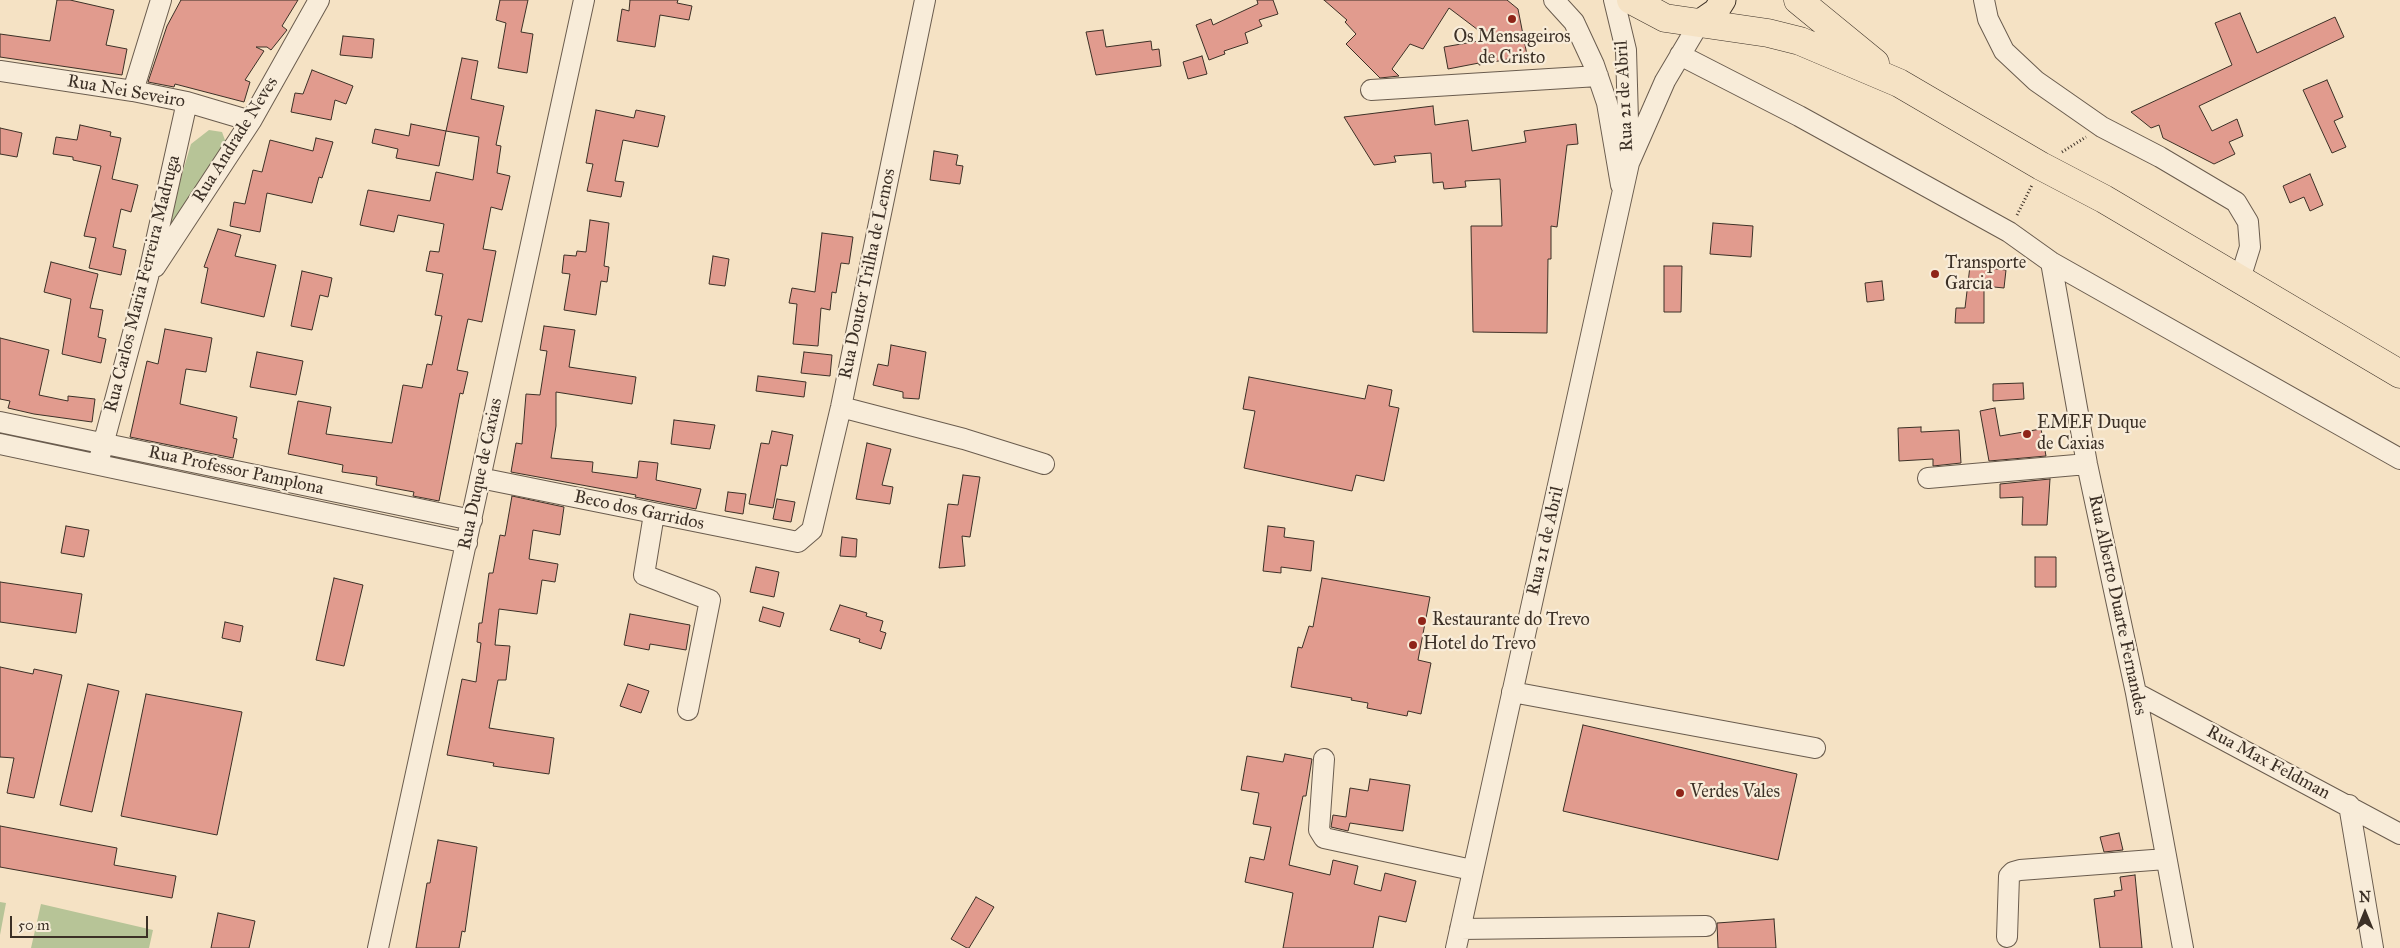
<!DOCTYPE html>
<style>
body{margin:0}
#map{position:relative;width:2400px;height:948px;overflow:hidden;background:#f5e2c4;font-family:"IM FELL Great Primer",serif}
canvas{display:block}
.north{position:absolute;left:2340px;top:888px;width:50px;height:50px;-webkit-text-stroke:4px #f8ecd9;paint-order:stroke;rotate:0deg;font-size:14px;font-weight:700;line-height:20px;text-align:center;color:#3c3026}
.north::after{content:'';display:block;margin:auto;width:18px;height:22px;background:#3c3026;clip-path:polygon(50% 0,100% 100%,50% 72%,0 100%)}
.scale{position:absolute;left:10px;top:916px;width:138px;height:22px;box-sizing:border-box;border:2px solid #3c3026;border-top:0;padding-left:6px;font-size:15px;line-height:18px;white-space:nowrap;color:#3c3026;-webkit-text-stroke:4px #f8ecd9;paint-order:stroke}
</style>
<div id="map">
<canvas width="2400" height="948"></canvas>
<div class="north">N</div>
<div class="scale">50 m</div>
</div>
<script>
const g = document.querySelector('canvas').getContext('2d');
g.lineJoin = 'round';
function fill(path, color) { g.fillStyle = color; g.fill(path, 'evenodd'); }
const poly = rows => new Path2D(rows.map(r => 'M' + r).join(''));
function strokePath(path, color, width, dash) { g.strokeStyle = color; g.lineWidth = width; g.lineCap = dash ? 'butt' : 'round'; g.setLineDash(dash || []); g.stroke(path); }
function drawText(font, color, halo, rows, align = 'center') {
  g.font = font + ' "IM FELL Great Primer",serif'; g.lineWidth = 4.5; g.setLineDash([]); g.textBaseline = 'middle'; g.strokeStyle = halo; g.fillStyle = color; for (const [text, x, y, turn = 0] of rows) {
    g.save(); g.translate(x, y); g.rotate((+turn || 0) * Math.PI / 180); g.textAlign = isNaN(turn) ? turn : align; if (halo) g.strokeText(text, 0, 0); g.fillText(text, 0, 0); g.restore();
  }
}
const green = poly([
 [209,130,222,132,226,143,169,234,165,232,191,144],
 [0,902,6,903,0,935],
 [41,904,153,930,149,948,31,948]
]);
const building = poly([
 [57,0,70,0,114,10,106,45,127,49,122,75,0,57,0,34,50,41,57,0],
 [181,0,298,0,282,26,287,30,271,50,267,47,256,47,264,51,245,80,250,82,244,102,175,84,174,87,148,82,167,26,181,0],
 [500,0,528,0,521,32,533,34,527,73,498,68,506,23,496,20,500,0],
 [630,0,678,0,677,3,692,6,689,20,660,15,655,47,617,41,622,9,629,11,630,0],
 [1257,0,1273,0,1278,14,1259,20,1262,26,1245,33,1248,43,1224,51,1225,54,1209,60,1196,25,1211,19,1213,25,1258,4,1257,0],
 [1324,0,1507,0,1518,9,1527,55,1479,65,1479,63,1448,69,1444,47,1490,39,1449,8,1423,49,1410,44,1392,69,1399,76,1380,78,1346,44,1356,34,1345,22,1347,20,1324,0],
 [2240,13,2257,53,2335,17,2344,37,2199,106,2212,131,2237,119,2243,136,2229,142,2235,154,2214,164,2163,138,2159,125,2151,128,2131,112,2232,65,2215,23,2240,13],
 [1103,30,1106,47,1151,41,1152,50,1159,49,1161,66,1096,75,1086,32,1103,30],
 [343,36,374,39,372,58,340,55,343,36],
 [1202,56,1207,74,1188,79,1183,62,1202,56],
 [462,58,478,61,471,99,504,106,496,145,501,146,497,173,510,176,502,210,491,207,483,249,496,251,482,322,468,319,457,370,468,372,463,394,460,393,439,501,413,496,414,492,376,485,377,477,342,472,343,465,288,454,298,401,331,407,326,434,392,443,403,385,422,388,427,364,432,365,442,316,435,315,443,274,426,271,430,251,439,252,444,224,398,215,394,232,360,225,368,190,430,201,436,172,473,180,479,137,446,131,462,58],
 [312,70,353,86,346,104,335,100,331,120,291,112,295,93,303,94,312,70],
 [2327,80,2343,117,2334,121,2346,147,2332,153,2303,90,2327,80],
 [1433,106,1435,125,1468,120,1472,151,1526,142,1524,131,1576,124,1578,144,1567,145,1557,227,1551,226,1551,259,1548,259,1547,333,1473,332,1471,226,1502,226,1500,179,1465,181,1466,187,1444,189,1443,182,1433,183,1431,153,1394,156,1396,162,1374,165,1344,117,1433,106],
 [596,110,634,118,636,110,665,116,658,147,623,140,615,181,624,182,621,197,587,191,593,164,586,163,596,110],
 [411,124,446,131,439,166,396,158,398,149,372,143,375,129,409,136,411,124],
 [80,125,111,132,110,136,121,138,112,179,138,185,131,212,121,209,113,247,126,250,121,275,89,268,96,238,84,236,101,166,73,160,73,157,53,154,56,137,77,140,80,125],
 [0,128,22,133,17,157,0,154,0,128],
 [316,138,333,142,322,178,319,177,312,203,267,193,260,232,230,226,234,202,245,204,253,170,262,172,270,140,313,151,316,138],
 [934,151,958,155,956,165,963,166,960,184,930,180,934,151],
 [2310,174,2323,205,2310,211,2304,197,2290,203,2283,186,2310,174],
 [590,220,609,223,604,266,609,267,607,282,601,281,596,315,564,310,570,274,562,273,564,255,576,256,577,251,586,252,590,220],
 [1713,223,1753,226,1751,257,1710,254,1713,223],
 [218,229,241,235,235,256,276,265,264,317,201,303,208,268,204,267,218,229],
 [822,233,853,237,849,264,841,263,836,293,832,292,830,310,821,308,818,346,793,344,797,304,789,303,792,288,815,292,822,233],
 [713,256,729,259,725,286,709,284,713,256],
 [51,262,98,274,90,308,103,310,98,337,106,339,101,363,62,354,71,299,44,292,51,262],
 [1664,266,1682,266,1681,312,1664,312,1664,266],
 [1970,266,2006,270,2004,288,1984,286,1984,323,1955,323,1956,308,1965,308,1970,266],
 [302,271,332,278,328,297,320,295,312,330,291,326,302,271],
 [1882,281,1884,300,1867,302,1865,283,1882,281],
 [544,326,575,330,569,367,636,377,632,404,556,392,556,426,551,458,593,462,592,472,637,478,639,461,658,463,656,480,701,489,696,509,635,497,636,495,511,472,516,443,522,444,526,394,540,395,547,351,540,350,544,326],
 [165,329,212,338,206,372,186,369,180,404,237,417,233,438,237,439,233,458,130,437,147,361,158,364,165,329],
 [0,338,49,350,39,395,68,401,68,396,95,399,92,422,34,414,8,408,10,401,0,399,0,338],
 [891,345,926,352,919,399,903,398,903,392,873,385,878,364,888,366,891,345],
 [257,352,303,361,296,395,250,387,257,352],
 [804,352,832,355,830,376,801,373,804,352],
 [758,376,806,382,804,397,756,391,758,376],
 [1249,377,1365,399,1368,385,1392,390,1389,406,1399,408,1384,481,1356,475,1352,491,1244,468,1255,411,1243,409,1249,377],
 [2023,383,2024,399,1993,401,1993,384,2023,383],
 [1995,408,2000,436,2041,429,2046,456,1989,461,1980,411,1995,408],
 [674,420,715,425,710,449,671,444,674,420],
 [1921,427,1921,432,1959,430,1961,463,1933,466,1933,459,1899,461,1898,428,1921,427],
 [772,431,793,435,787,466,781,465,773,508,749,504,761,443,769,444,772,431],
 [867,443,891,449,882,485,893,487,890,504,856,499,867,443],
 [963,475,980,477,970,537,962,536,965,566,939,568,948,504,958,505,963,475],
 [2050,479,2047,525,2022,525,2023,497,2000,498,2000,484,2050,479],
 [728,492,746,494,743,514,725,511,728,492],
 [512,496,564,507,560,535,533,530,529,559,558,564,555,582,542,580,537,614,499,609,495,645,510,646,506,680,498,680,489,728,554,738,549,774,493,766,494,763,447,755,462,679,476,682,481,643,477,642,479,623,482,623,489,573,493,573,500,535,505,536,512,496],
 [777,499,795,502,791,522,773,519,777,499],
 [66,526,89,530,84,557,61,553,66,526],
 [1268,526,1285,528,1284,537,1314,541,1311,571,1281,567,1281,573,1263,571,1268,526],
 [842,537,857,539,856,557,840,556,842,537],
 [2035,557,2056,557,2056,587,2035,587,2035,557],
 [756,567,779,572,774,597,750,592,756,567],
 [334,578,363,585,344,666,316,660,334,578],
 [1322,578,1430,597,1418,660,1431,663,1421,714,1408,711,1407,716,1367,708,1368,703,1351,700,1352,698,1291,687,1298,647,1302,648,1309,626,1313,627,1322,578],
 [0,582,82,594,76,633,0,622,0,582],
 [840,605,867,613,866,616,883,621,880,631,886,633,881,649,859,642,860,639,830,630,840,605],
 [763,607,784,613,780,627,759,621,763,607],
 [630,614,690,625,686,650,650,644,649,650,624,645,630,614],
 [225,622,243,626,240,642,222,638,225,622],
 [0,667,33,674,34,669,62,675,34,798,7,793,14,758,0,757,0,667],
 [88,684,119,691,92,812,60,805,88,684],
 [628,684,649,691,641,713,620,706,628,684],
 [146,694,242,712,217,835,121,816,146,694],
 [1583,725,1797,774,1778,860,1563,811,1583,725],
 [1285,754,1312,759,1306,796,1303,796,1289,865,1330,875,1333,860,1358,866,1354,884,1381,891,1385,873,1416,881,1406,922,1379,916,1373,948,1283,948,1293,893,1245,882,1250,857,1264,860,1271,827,1253,824,1259,793,1241,790,1247,756,1283,762,1285,754],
 [1370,779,1410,785,1403,831,1350,823,1348,831,1331,827,1333,815,1346,817,1350,788,1368,791,1370,779],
 [0,826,117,848,114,865,176,876,172,898,0,867,0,826],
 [2119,833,2123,850,2104,852,2100,837,2119,833],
 [438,840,477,847,465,932,462,931,459,948,416,948,427,883,430,883,438,840],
 [2135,875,2142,948,2100,948,2094,899,2115,896,2114,891,2122,890,2120,877,2135,875],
 [976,897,994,907,969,948,967,948,951,939,976,897],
 [218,913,255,921,249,948,211,948,218,913],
 [1774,919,1776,948,1718,948,1717,923,1774,919]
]);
const path = poly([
 [2062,152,2086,137],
 [2017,215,2032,185]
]);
const minor = poly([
 [1554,0,1574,22,1594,65,1607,103,1621,185],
 [1614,0,1626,50,1629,156],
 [1984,0,1988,19,2004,51,2036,81,2102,127,2160,157,2236,202,2248,222,2250,247,2240,279],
 [1680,55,1799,116,2009,232,2051,262,2400,459],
 [0,71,133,91,187,102,251,121],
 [1371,90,1598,76],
 [133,91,161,0],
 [2051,262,2087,464,2136,693,2183,948],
 [155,267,251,121,319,0],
 [841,407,964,439,1044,464],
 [0,422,472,520],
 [0,444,467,543],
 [100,456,148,277,187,102],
 [480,478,798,542,812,530,841,407,925,0],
 [1928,478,2087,464],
 [654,514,644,575,710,600,688,710],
 [1512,692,1815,748],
 [2136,693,2400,834],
 [1324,759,1319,830,1324,838,1472,870],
 [2349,805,2373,948],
 [1460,929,1706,926],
 [2007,937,2009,876,2013,872,2020,870,2166,859],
 [378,948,584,0],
 [1456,948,1629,163,1665,81,1700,22]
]);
const major = poly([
 [1700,22,1716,11,1723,0]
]);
const highway = poly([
 [1631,0,1665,18,1768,33,1800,41,1899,83,2041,166,2104,199,2400,374],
 [1798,0,1875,63]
]);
const markers = [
 [1512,19,5,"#8f2418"],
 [1935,274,5,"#8f2418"],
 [2027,434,5,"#8f2418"],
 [1422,621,5,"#8f2418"],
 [1413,645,5,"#8f2418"],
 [1680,793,5,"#8f2418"]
];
const poiNames = [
 ["Os Mensageiros",1512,38,"center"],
 ["de Cristo",1512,59,"center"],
 ["Transporte",1945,264],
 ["Garcia",1945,285],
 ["EMEF Duque",2037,424],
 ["de Caxias",2037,445],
 ["Restaurante do Trevo",1432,621],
 ["Hotel do Trevo",1423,645],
 ["Verdes Vales",1690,793]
];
const streetNames = [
 ["Rua Nei Seveiro",126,92,10],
 ["Rua 21 de Abril",1625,96,-93],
 ["Rua Andrade Neves",236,140,-58],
 ["Rua Doutor Trilha de Lemos",868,274,-78],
 ["Rua Carlos Maria Ferreira Madruga",143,284,-76],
 ["Rua Professor Pamplona",236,471,12],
 ["Rua Duque de Caxias",481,474,-78],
 ["Beco dos Garridos",639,511,12],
 ["Rua 21 de Abril",1546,541,-77],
 ["Rua Alberto Duarte Fernandes",2117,605,78],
 ["Rua Max Feldman",2268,763,28]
];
fill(green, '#b7c497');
fill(building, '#e19b8e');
strokePath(building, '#3c3026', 1);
strokePath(minor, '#6a5c4e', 22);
strokePath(major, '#3c3026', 27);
strokePath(highway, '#3c3026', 29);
strokePath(path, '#3c3026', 3, [1, 2.5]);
strokePath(minor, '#f8ecd9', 20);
strokePath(major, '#f5e2c4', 25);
strokePath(highway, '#f5e2c4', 28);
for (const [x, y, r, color] of markers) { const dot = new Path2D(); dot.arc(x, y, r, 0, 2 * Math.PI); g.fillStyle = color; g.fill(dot); strokePath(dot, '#f8ecd9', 2); }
drawText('18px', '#3c3026', '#f8ecd9', poiNames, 'left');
drawText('18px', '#3c3026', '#f8ecd9', streetNames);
</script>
